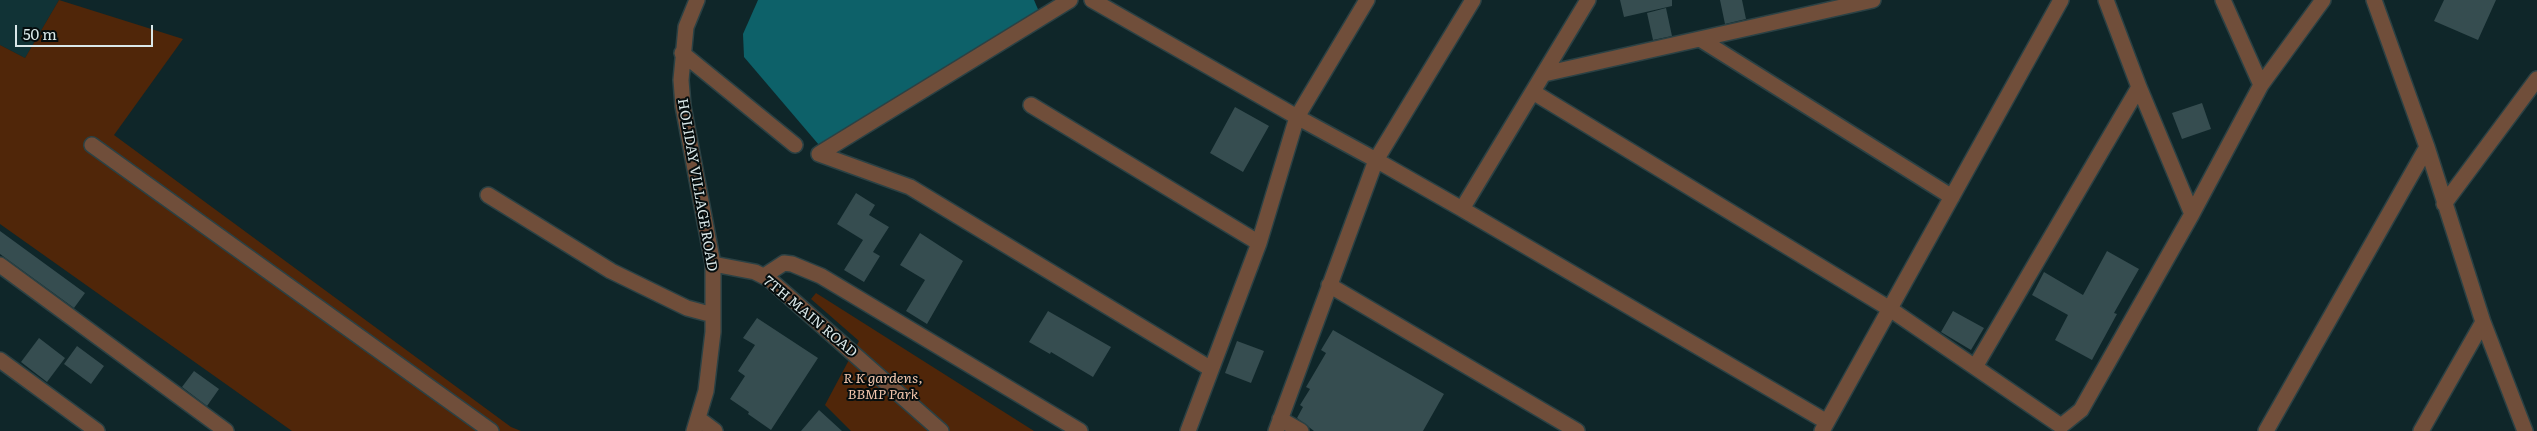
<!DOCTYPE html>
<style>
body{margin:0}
#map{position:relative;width:2537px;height:431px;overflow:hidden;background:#0f2629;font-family:Literata,serif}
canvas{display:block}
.scale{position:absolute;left:15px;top:25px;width:138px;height:22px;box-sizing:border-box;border:2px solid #dae8e9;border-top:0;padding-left:6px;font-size:15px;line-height:18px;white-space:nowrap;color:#dae8e9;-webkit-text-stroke:4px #050d0e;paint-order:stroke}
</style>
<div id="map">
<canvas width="2537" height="431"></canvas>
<div class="scale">50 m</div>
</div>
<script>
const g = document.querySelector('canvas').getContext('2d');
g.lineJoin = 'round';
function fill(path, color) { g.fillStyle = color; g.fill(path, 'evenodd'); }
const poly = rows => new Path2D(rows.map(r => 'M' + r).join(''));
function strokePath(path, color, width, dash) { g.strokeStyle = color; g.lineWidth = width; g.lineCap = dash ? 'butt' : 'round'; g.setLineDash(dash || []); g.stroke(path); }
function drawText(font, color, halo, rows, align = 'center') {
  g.font = font + ' Literata,serif'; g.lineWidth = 4; g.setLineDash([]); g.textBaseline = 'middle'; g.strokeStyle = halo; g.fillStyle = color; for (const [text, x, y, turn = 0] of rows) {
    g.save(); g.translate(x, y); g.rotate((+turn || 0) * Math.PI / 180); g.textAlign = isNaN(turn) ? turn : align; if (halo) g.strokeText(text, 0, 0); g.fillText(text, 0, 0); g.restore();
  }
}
const built = poly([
 [0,0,59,0,25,58,0,45]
]);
const green = poly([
 [59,0,183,39,114,135,511,427,521,431,292,431,0,224,0,45,25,58],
 [816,293,1034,431,851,431,825,405,859,341,811,299]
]);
const water = poly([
 [758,0,1034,0,1040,14,819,145,744,57,743,34]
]);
const building = poly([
 [1620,0,1672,0,1672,6,1624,17],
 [1720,0,1742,0,1746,19,1725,24],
 [2444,0,2496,0,2478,40,2434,21],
 [1666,8,1672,36,1653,40,1647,13],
 [2202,103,2211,129,2182,139,2172,113],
 [1235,107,1269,126,1243,172,1210,153],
 [856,193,875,205,869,215,889,227,873,252,880,256,864,282,844,270,863,240,837,224],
 [0,231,85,293,74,308,0,254],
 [920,233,963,261,927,324,906,311,925,280,900,265],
 [2107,251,2139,269,2114,313,2117,314,2092,360,2055,340,2068,315,2032,295,2044,272,2083,295],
 [1048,311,1111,347,1093,377,1051,352,1050,354,1029,342],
 [1953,311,1984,328,1971,350,1941,332],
 [757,318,818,358,771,430,748,414,749,412,730,399,745,376,738,371,755,345,743,338],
 [1333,330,1444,394,1423,431,1314,431,1297,418,1303,407,1300,405,1310,389,1306,387,1326,353,1321,350],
 [39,338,65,358,47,382,21,362],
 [1237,341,1264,351,1251,383,1225,373],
 [77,346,104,366,91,384,64,364],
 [194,371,219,389,207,406,182,387],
 [819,410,842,431,801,431]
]);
const minor = poly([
 [1092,0,1297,117,1259,243,1188,431],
 [1367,0,1297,117,1376,160,1473,0],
 [2106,0,2139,87,2192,214],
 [2223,0,2261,85,2323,0],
 [2374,0,2427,147,2483,322,2421,431],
 [1700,39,1952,197],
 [682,53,795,145],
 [1544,74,1873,0],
 [1533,92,1890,309,2061,426,2081,410,2192,214,2261,85],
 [1031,105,1259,243],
 [92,145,491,431],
 [819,154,910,187,1211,369],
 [819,154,1070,0],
 [488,195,611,271,687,308,713,315],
 [2444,204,2537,79],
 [1462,209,1827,422],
 [713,264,755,272,769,279,941,431],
 [0,265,226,431],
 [764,276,784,263,792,264,821,276,1080,431],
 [1329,285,1577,431],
 [2483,322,2525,431],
 [0,360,97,431],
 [1975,367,2139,87],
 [699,419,715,431],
 [1280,419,1301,431],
 [694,431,706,391,713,332,713,264,683,106,681,80,686,27,697,0],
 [1276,431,1376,160,1462,209,1588,0],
 [1822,431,2061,0],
 [2266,431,2427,147]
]);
const streetNames = [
 ["HOLIDAY VILLAGE ROAD",697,185,80],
 ["7TH MAIN ROAD",810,317,40]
];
const parkNames = [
 ["R K gardens,",883,379],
 ["BBMP Park",883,395]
];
fill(built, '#113336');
fill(green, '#502609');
fill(water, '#0d6169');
fill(building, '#364d50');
strokePath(minor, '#2b4144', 18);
strokePath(minor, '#704e3a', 15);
drawText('14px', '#dae8e9', '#050d0e', streetNames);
drawText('italic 14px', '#f1c5ac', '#050d0e', parkNames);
</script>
